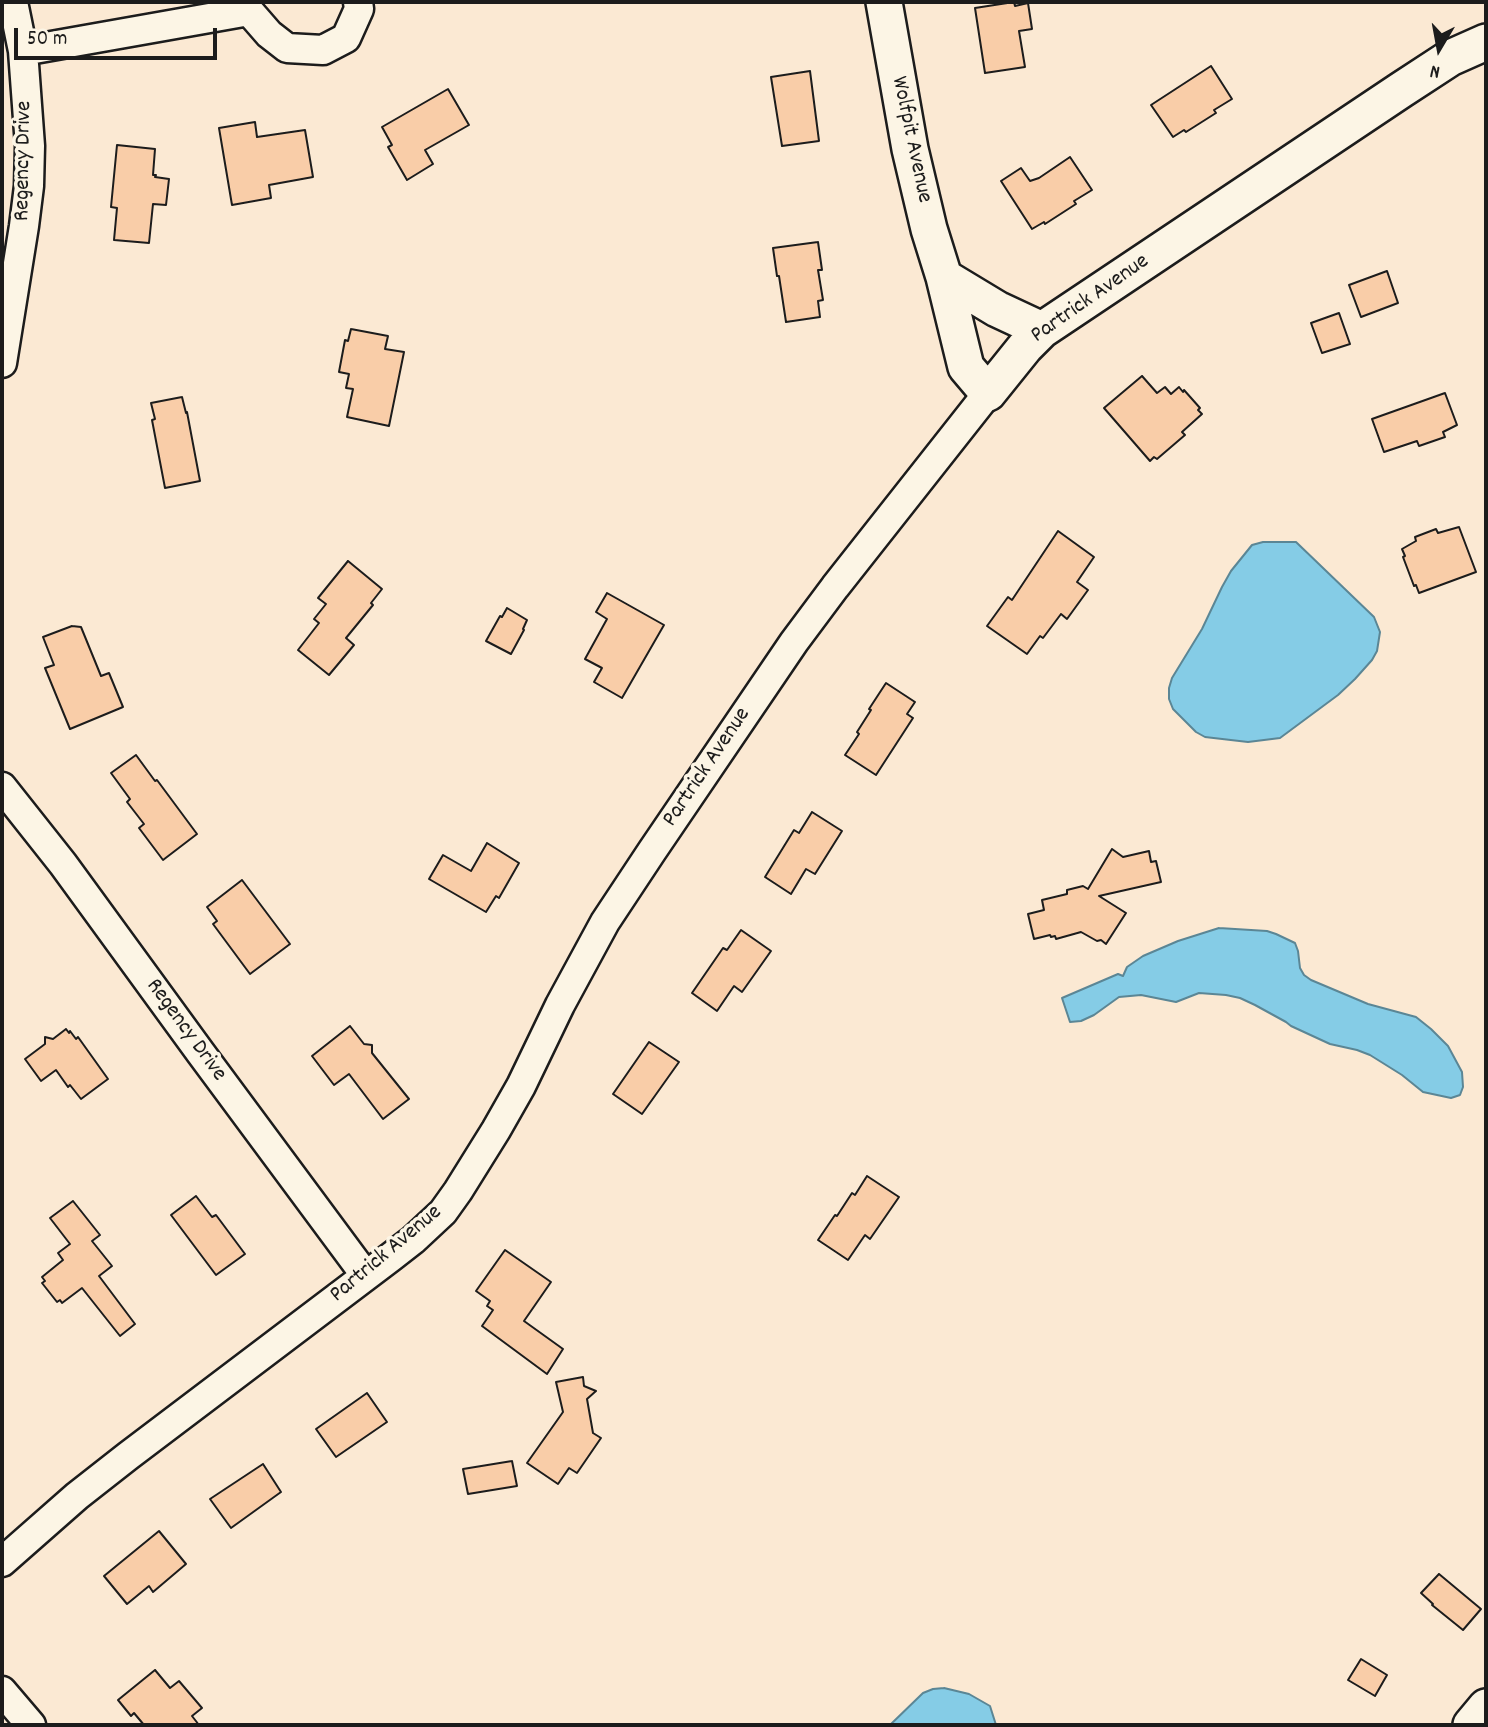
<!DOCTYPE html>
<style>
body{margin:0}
#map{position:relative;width:1488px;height:1727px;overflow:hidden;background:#fbe9d3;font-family:Dekko,sans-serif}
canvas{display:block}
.frame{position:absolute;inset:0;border:4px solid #1c1c1c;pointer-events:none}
.north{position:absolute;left:1404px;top:14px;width:70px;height:70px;-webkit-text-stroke:5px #fcf5e5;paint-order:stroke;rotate:190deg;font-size:19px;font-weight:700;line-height:28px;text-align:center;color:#1c1c1c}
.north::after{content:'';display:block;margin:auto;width:24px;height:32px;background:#1c1c1c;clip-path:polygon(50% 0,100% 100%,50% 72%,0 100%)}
.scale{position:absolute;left:14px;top:28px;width:203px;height:32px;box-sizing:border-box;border:4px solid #1c1c1c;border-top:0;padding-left:9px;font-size:21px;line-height:24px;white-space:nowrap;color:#1c1c1c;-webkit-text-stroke:5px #fcf5e5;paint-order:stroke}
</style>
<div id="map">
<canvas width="1488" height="1727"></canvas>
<div class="frame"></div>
<div class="north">N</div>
<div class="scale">50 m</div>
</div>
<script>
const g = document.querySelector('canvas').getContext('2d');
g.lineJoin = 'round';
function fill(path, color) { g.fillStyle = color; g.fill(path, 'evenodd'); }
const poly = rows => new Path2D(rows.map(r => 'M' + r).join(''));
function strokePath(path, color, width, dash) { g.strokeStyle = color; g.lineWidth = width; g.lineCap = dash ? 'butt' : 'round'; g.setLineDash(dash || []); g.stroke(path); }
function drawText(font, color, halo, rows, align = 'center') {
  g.font = font + ' Dekko,sans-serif'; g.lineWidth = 7; g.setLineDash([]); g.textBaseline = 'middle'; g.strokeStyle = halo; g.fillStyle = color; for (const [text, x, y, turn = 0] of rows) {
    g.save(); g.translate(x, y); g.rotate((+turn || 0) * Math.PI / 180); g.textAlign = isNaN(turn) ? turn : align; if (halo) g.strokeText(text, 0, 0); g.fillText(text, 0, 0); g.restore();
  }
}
const water = poly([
 [1263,542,1296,542,1374,617,1380,632,1377,651,1372,660,1355,679,1338,695,1280,738,1248,742,1205,737,1196,732,1173,709,1169,699,1169,688,1172,678,1202,629,1222,587,1231,571,1252,545,1263,542],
 [1219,928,1267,931,1276,934,1295,943,1298,951,1300,968,1304,975,1311,980,1368,1004,1416,1017,1431,1029,1448,1046,1462,1072,1463,1087,1460,1095,1451,1098,1423,1092,1402,1075,1370,1055,1357,1050,1330,1044,1291,1026,1286,1022,1255,1005,1240,998,1226,995,1199,993,1176,1002,1141,995,1119,997,1094,1015,1081,1021,1070,1022,1062,998,1118,974,1123,976,1127,967,1143,956,1178,941,1219,928],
 [944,1688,969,1694,990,1706,996,1725,890,1725,923,1693,933,1689,944,1688]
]);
const building = poly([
 [1014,2,1015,6,1028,3,1032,29,1019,31,1025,67,985,73,975,8,1014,2],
 [1211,66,1232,99,1214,110,1216,113,1186,132,1184,130,1173,137,1151,105,1211,66],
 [810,71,819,141,782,146,771,77,810,71],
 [448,89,469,125,425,150,433,164,407,180,388,147,392,145,382,127,448,89],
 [255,122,257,137,305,130,313,177,269,185,271,198,232,205,219,128,255,122],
 [117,145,155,149,153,175,156,175,155,177,169,179,166,205,153,204,149,243,114,240,117,208,111,207,117,145],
 [1070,157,1092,190,1074,201,1076,204,1045,224,1044,222,1032,229,1001,181,1021,168,1030,181,1039,178,1070,157],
 [818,242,822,270,818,270,823,300,818,301,820,317,786,322,779,276,777,276,773,248,818,242],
 [1387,271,1398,303,1361,317,1349,285,1387,271],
 [1339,313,1350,344,1322,353,1311,323,1339,313],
 [351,329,388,336,385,349,404,352,389,426,347,417,353,389,346,388,349,374,339,372,345,340,348,341,351,329],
 [1142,376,1157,393,1165,387,1171,394,1179,387,1183,392,1184,390,1200,408,1198,410,1202,414,1182,432,1185,435,1157,459,1154,457,1150,461,1104,408,1142,376],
 [1445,393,1457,425,1443,432,1445,437,1419,446,1417,441,1384,452,1372,419,1445,393],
 [182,397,186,413,187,412,200,481,165,488,152,420,155,419,151,403,182,397],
 [1459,527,1476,572,1419,593,1416,585,1414,586,1403,557,1405,556,1402,549,1416,541,1415,537,1436,529,1438,533,1459,527],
 [1058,531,1094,557,1077,582,1088,590,1067,619,1061,614,1043,638,1040,636,1027,654,987,626,1008,597,1012,600,1058,531],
 [348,561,382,589,371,603,373,605,346,638,354,645,329,675,298,650,319,623,314,619,326,604,318,598,348,561],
 [607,593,664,625,622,698,594,682,602,668,585,659,607,619,596,612,607,593],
 [507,608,527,620,523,629,524,630,511,654,486,641,500,616,502,617,507,608],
 [72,626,81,627,101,676,109,673,123,707,70,729,45,668,54,665,43,637,72,626],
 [886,683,915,702,907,714,913,718,876,775,845,755,859,734,857,732,871,710,869,709,886,683],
 [136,755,155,781,157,780,197,834,163,860,139,828,144,824,127,802,130,799,111,773,136,755],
 [812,812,842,831,815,874,806,869,791,894,765,877,794,830,799,833,812,812],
 [487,843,519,863,499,898,496,896,486,912,429,879,443,855,471,871,487,843],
 [1112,849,1123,857,1149,851,1151,862,1156,861,1161,882,1099,896,1126,913,1106,944,1101,940,1097,941,1081,932,1056,939,1055,936,1051,937,1050,935,1034,939,1028,914,1044,910,1042,900,1067,894,1067,890,1083,886,1088,889,1112,849],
 [242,880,290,944,250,974,213,924,217,921,207,907,242,880],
 [741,930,771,951,742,992,734,986,717,1011,692,993,723,948,727,950,741,930],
 [350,1026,364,1044,372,1045,372,1053,409,1099,383,1119,349,1074,334,1085,312,1056,350,1026],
 [66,1029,69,1033,70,1031,76,1039,78,1037,108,1079,81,1099,70,1085,68,1087,56,1070,41,1081,25,1059,45,1044,45,1037,53,1039,66,1029],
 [649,1042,679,1062,642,1114,613,1094,649,1042],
 [867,1176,899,1197,870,1239,865,1235,848,1260,818,1240,835,1215,837,1216,852,1193,855,1195,867,1176],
 [196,1196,212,1217,216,1215,245,1254,216,1275,171,1215,196,1196],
 [73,1201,100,1235,92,1241,112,1266,99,1276,135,1324,120,1336,82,1288,62,1303,60,1300,57,1302,42,1283,45,1281,42,1277,63,1260,58,1253,70,1244,50,1218,73,1201],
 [505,1250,551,1282,524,1321,563,1349,547,1374,482,1326,493,1310,487,1306,490,1301,476,1291,505,1250],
 [583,1377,584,1386,596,1391,587,1399,593,1433,601,1438,577,1473,569,1468,558,1484,527,1463,563,1412,556,1382,583,1377],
 [367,1393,387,1422,336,1457,316,1429,367,1393],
 [512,1461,517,1486,468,1494,463,1469,512,1461],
 [263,1464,281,1492,231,1528,210,1499,263,1464],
 [159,1531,186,1564,153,1592,149,1586,127,1604,104,1576,159,1531],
 [1439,1574,1481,1609,1463,1630,1432,1605,1433,1604,1421,1593,1439,1574],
 [1361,1659,1387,1675,1375,1696,1348,1680,1361,1659],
 [155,1670,170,1688,179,1681,202,1708,192,1716,199,1725,144,1725,134,1713,131,1716,118,1700,155,1670]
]);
const minor = poly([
 [249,11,269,34,287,48,323,50,346,38,359,9,358,2],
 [23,51,249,11],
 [2,363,24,226,29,186,30,146,23,51,13,2],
 [2,787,63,864,200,1052,366,1276],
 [2,1562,77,1496,128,1456,391,1257,413,1240,443,1212,458,1191,496,1130,521,1086,560,1005,605,922,652,851,794,642,835,587,988,393],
 [2,1691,31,1725]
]);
const tertiary = poly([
 [884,2,910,149,929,229,944,277,966,367,988,393,1025,347,1042,330,1401,90,1450,58,1486,42],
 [944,277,997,309,1042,330],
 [1471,1725,1486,1707]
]);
const streetNames = [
 ["Wolfpit Avenue",910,140,78],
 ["Regency Drive",25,161,-89],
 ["Partrick Avenue",1091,300,-35],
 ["Partrick Avenue",708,768,-56],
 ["Regency Drive",185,1031,54],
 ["Partrick Avenue",387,1255,-40]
];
fill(water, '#85cce6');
strokePath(water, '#5b8695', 2);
fill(building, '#f9cda8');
strokePath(building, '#1c1c1c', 2);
strokePath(minor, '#1c1c1c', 33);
strokePath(tertiary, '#1c1c1c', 40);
strokePath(minor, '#fcf5e5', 28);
strokePath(tertiary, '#fcf5e5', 35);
drawText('23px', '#1c1c1c', '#fcf5e5', streetNames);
</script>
